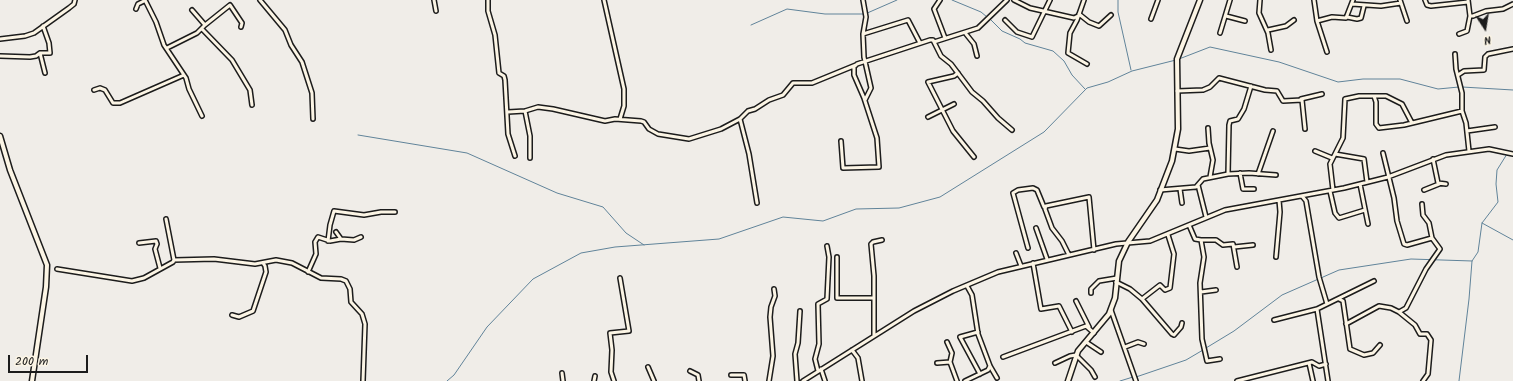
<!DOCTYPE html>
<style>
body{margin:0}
#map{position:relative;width:1513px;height:381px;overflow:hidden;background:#f0ede8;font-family:Kalam,sans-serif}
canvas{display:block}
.north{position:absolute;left:1465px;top:8px;width:40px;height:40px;-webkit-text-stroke:3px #fcf5e5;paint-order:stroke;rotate:168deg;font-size:11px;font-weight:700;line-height:16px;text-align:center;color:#1c1c1c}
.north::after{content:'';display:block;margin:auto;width:14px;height:18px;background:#1c1c1c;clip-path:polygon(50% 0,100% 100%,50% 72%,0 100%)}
.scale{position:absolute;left:8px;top:355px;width:80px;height:18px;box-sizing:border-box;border:2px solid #1c1c1c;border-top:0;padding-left:5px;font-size:12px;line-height:14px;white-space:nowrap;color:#1c1c1c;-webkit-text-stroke:3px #fcf5e5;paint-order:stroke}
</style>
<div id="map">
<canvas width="1513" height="381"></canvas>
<div class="north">N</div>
<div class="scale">200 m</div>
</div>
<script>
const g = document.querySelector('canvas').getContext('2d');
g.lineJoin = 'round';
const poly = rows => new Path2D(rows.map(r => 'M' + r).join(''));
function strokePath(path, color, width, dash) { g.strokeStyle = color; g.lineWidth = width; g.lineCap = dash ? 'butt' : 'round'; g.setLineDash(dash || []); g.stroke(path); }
const stream = poly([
 [952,0,981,12,987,17],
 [1118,0,1118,12,1131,70],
 [990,19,1002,31,1020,39,1025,43,1053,51,1064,61,1072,75,1085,89],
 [751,25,787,9,825,14,865,14,897,0],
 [1179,59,1210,47,1279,62,1338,82,1363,79,1400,79,1438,89,1459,87],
 [1462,87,1513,90],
 [358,135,467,153,557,193,603,207,626,233,644,245],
 [1482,223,1513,240],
 [1206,348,1234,331,1282,295,1339,270,1411,259,1472,261],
 [1136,377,1186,360,1203,350],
 [447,381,454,375,487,327,533,279,581,253,615,247,719,239,783,217,823,221,856,209,899,208,940,197,1044,132,1087,88,1108,82,1132,71,1176,60],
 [1120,381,1133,377],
 [1459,381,1469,299,1472,261,1478,252,1482,223,1498,202,1496,184,1497,170,1507,154]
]);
const street = poly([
 [145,0,156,22,164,45,186,78,189,89,202,116],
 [260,0,285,30,291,45,302,62,312,93,313,119],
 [434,0,436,11],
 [488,0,488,11,495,35,499,73,504,76,505,80,508,134,515,156],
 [604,0,624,89,624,106,620,119],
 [863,0,866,17,863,34,864,57,871,88,865,100],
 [940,0,934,9,945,38],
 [1014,0,1030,8,1074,18,1078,16],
 [1084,0,1077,20,1070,33,1068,53,1087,64],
 [1260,0,1259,13,1268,33,1271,50],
 [1314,0,1317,21,1327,52],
 [1400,0,1407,21],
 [1425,0,1427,5,1431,6,1468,2],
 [1468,0,1470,16,1473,16,1486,11,1503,9,1513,4],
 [1352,4,1381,6,1401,3],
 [136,9,138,4,144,1],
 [1079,14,1089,22,1099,26,1111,15],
 [1226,16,1245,21],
 [1347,17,1357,19,1361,18,1364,6],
 [1151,19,1158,0],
 [1005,20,1017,32,1032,37,1050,0],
 [1317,21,1332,17,1346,18,1353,0],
 [205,25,230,5,242,23,241,27],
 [202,29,232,60,250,90,252,105],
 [1268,30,1286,26,1294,20],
 [1220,33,1230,0],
 [863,34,908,20,920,43],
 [966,34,974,44,977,56],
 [1459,34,1467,31,1470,16],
 [0,39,25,36,34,33,69,8,74,4,75,0],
 [934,42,978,28,1007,0],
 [167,48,197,33,205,25,192,10],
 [40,53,45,73],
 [1455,54,1456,69,1462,93,1462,111,1466,123,1469,151],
 [0,56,30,57,36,56,40,53,50,53,49,43,43,26],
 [958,73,954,76,928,82,953,131,974,157],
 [1458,75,1464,71,1484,70,1485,57,1488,54,1513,49],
 [94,90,100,88,105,90,113,103,120,103,184,75],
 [1177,91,1203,90,1210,87,1219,78,1265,90,1277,91,1283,101,1302,100,1305,129],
 [1374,96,1376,102,1376,124,1379,128,1404,125,1462,111],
 [1301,99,1322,94],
 [525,111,530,136,530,158],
 [508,112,525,111,538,107,553,109,605,121,615,119,641,121,644,122,649,129,658,134,689,139,721,129,740,119],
 [928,117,954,104],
 [1208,128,1209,143,1213,160,1210,177],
 [1467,131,1495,127],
 [841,141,843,168,879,167,877,138,864,98,854,75,854,67,857,64,930,40,933,40,941,56,951,64,972,92,983,101,998,118,1012,130],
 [1175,149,1189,151,1210,148],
 [1315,151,1332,158],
 [1383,153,1394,198,1397,221,1404,244,1407,245,1432,238,1440,249,1426,269,1406,308,1399,312],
 [1335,154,1364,159,1367,182],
 [1433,159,1438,183,1446,184],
 [1240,173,1243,189,1254,189],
 [1228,174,1229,125,1230,121,1238,119,1244,109,1251,86],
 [1258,174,1273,131],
 [1360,184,1368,224],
 [1198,185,1206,217],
 [1180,189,1182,203],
 [1160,190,1196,187,1203,179,1228,174,1249,173,1276,175],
 [1333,190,1330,164,1343,138,1345,99,1359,96,1386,96,1402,104,1412,123],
 [1424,190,1439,184],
 [1330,191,1335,213,1339,218,1365,210],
 [1302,196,1306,201,1319,277,1327,304],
 [757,203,749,154,740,119,748,111,755,109,769,100,783,95,793,83,812,83,856,65],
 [1422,204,1423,215,1429,223,1432,238],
 [166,219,174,260,214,259,255,264,276,260,292,263,321,278,341,279,346,281,350,289,351,302,362,314,365,324,363,381],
 [1189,225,1195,239,1201,240,1204,257,1200,283,1202,339,1205,352,1207,361,1220,359],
 [1036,228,1047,259],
 [336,232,341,239],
 [1201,240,1216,240,1223,245,1233,244,1237,267],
 [328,241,330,225,334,211,364,215,381,212,395,212],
 [139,243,156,241,157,244,155,249,160,268],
 [1234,247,1253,245],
 [1028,248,1013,193,1018,190,1033,188,1037,190,1044,207],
 [1016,253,1021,266],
 [1069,255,1062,241,1052,228,1045,209,1046,206,1089,197,1094,250],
 [837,257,837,298,873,298],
 [1276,257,1280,212,1279,200],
 [1033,263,1041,309,1059,306,1072,332],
 [57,269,132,281,144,278,173,262,174,260],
 [308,272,316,254,315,242,318,237,330,241,341,239,354,240,361,237],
 [1116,282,1130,289,1142,299,1172,334,1174,335,1181,327,1182,323],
 [967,286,972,295,978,334,990,366,997,378],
 [1201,292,1216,290],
 [1091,293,1091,289,1099,281,1117,278],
 [1142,299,1160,285,1165,290,1170,288,1174,254,1168,235],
 [1339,299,1343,301,1350,349,1364,355,1373,353,1380,345],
 [1076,301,1089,327],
 [1317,309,1328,381],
 [1111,310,1136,381],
 [232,315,239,317,253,311,266,272,265,266,263,263],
 [1274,320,1317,309,1374,281],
 [1346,324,1379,306,1391,308,1399,312,1415,325,1420,334,1427,334,1431,340,1428,374,1423,381],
 [978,332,960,337,980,374],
 [874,335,874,276,871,244,873,242,882,240],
 [947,342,952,353,950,362,957,381],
 [1086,342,1101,352],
 [1125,347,1138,342,1144,344],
 [852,350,858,358,862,381],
 [1003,357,1086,326,1094,333],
 [937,363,950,362],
 [1055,363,1070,356,1076,355,1091,370,1095,377],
 [1309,363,1313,381],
 [648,367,654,381],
 [821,369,825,381],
 [690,371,698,375,699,381],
 [818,371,815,359,819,344,818,304,827,299,829,257,827,246],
 [562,373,563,381],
 [731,375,744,375,745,381],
 [594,381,595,376],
 [614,381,611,372,612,350,610,333,629,331,620,278],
 [769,381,773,356,770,317,771,307,775,296,774,289],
 [797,381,795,354,798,343,800,311],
 [803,381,914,311,953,291,998,272,1116,244,1150,241,1225,210,1344,188,1388,177,1446,155,1489,149,1513,154],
 [965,381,988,370,990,366],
 [1237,381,1312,362,1319,366,1326,364]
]);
const secondary = poly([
 [0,136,10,170,47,265,46,287,32,381],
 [1068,381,1078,351,1109,314,1115,298,1119,261,1128,242,1157,200,1172,161,1178,129,1177,59,1200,0]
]);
strokePath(stream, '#608399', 1);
strokePath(street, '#1c1c1c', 6);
strokePath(secondary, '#1c1c1c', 7);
strokePath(street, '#fcf5e5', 3);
strokePath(secondary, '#fcf5e5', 4);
</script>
